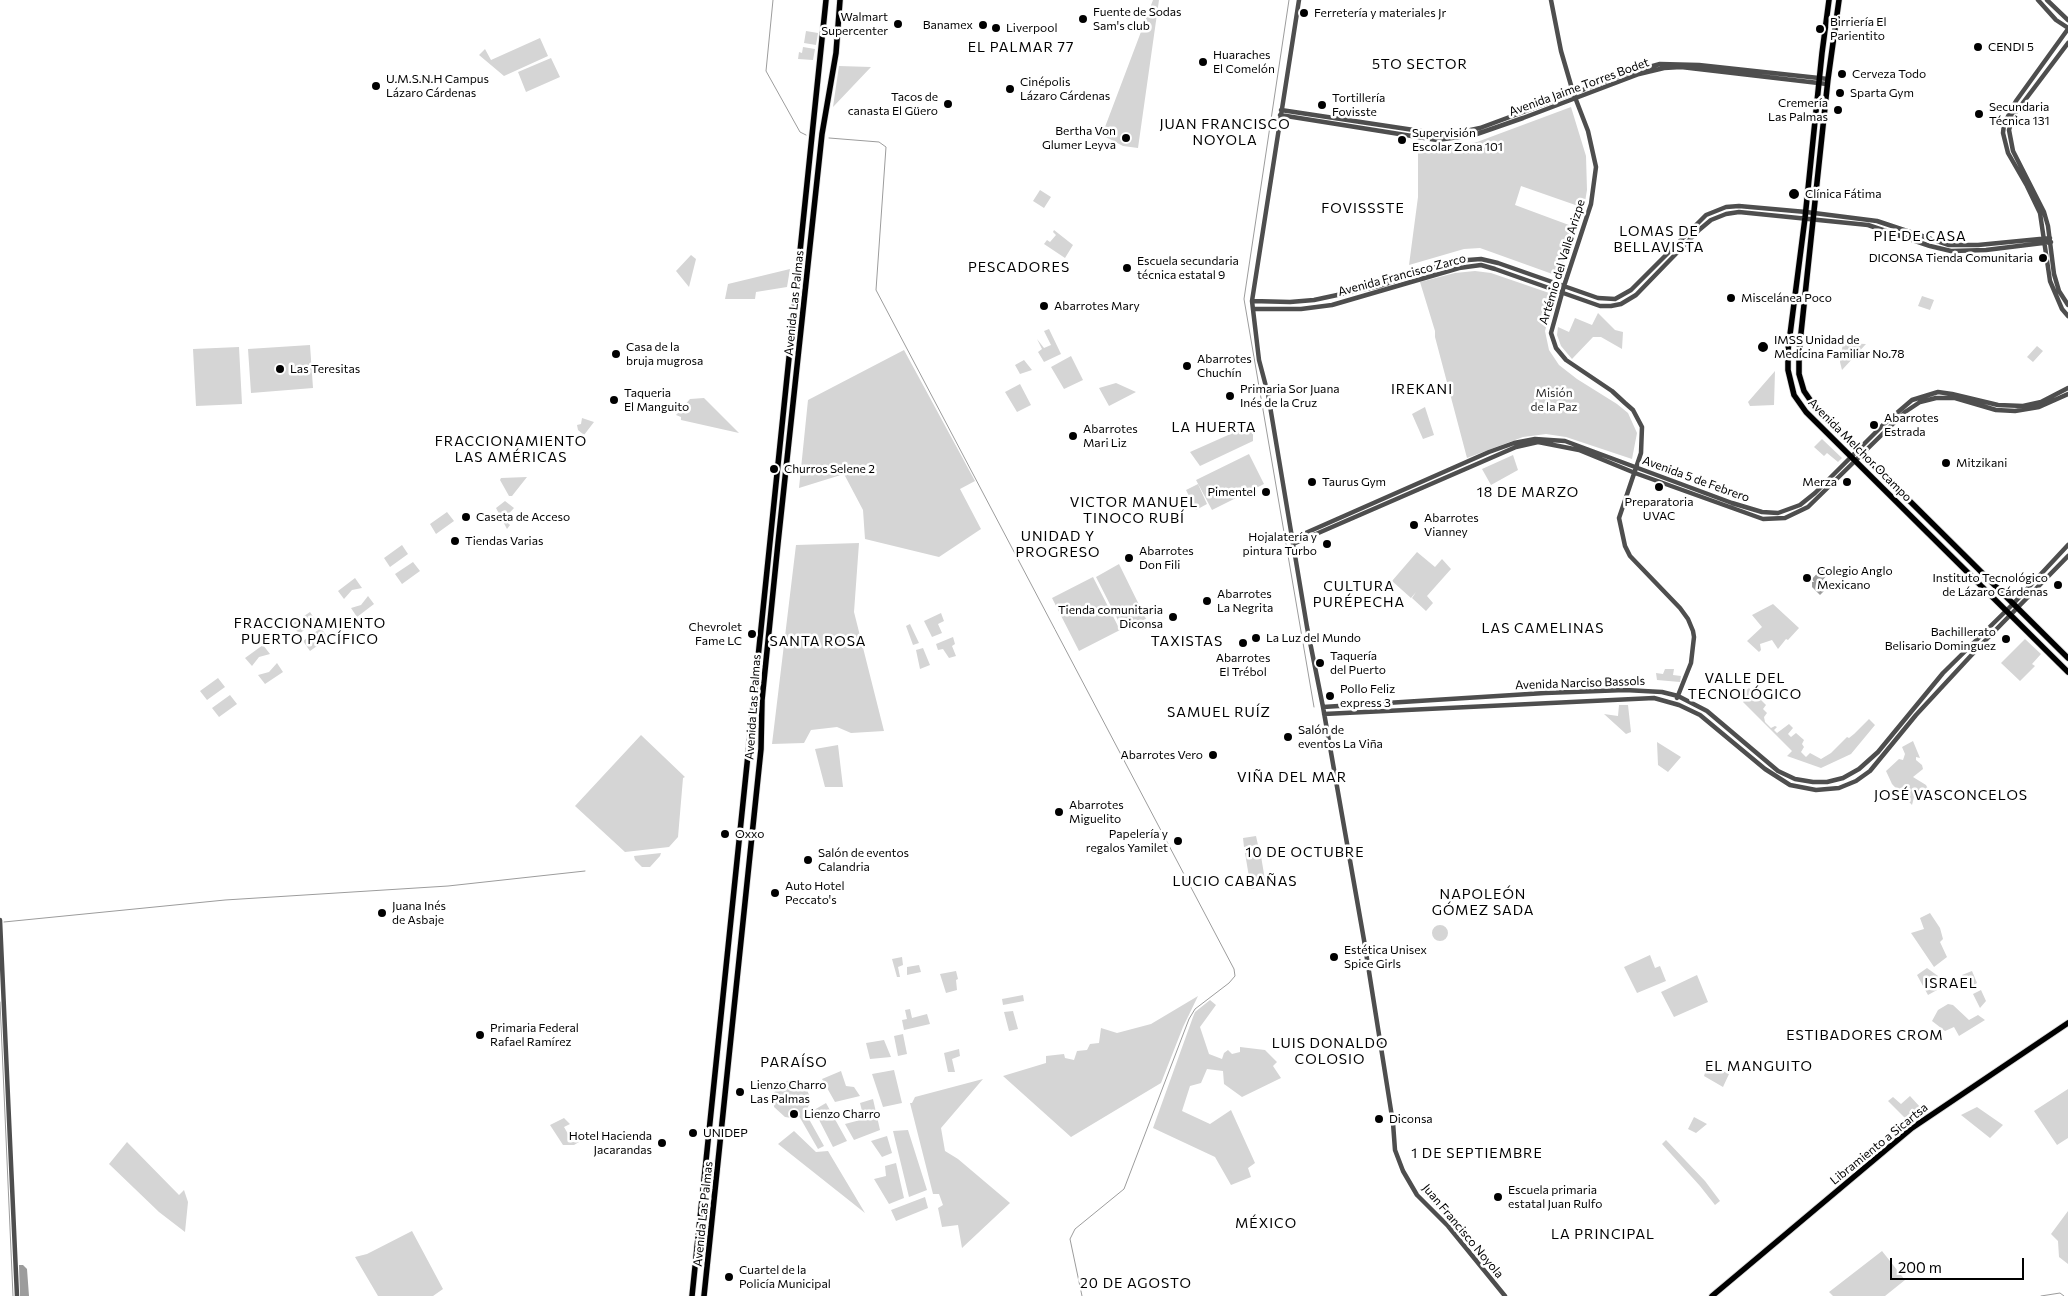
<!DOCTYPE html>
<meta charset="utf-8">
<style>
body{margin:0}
#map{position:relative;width:2068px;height:1296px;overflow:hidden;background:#fff;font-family:Commissioner,sans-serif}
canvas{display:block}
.scale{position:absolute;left:1890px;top:1258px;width:134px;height:22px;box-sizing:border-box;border:2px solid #000;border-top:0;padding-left:6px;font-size:15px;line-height:18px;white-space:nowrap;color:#000;-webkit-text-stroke:4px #fff;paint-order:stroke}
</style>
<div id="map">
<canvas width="2068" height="1296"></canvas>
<div class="scale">200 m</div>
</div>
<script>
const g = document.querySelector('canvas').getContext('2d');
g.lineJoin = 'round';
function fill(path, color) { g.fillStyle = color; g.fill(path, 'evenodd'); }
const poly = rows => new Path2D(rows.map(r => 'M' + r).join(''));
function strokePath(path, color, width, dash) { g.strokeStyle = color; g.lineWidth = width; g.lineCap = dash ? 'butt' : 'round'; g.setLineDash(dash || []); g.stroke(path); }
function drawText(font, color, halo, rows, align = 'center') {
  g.font = font + ' Commissioner,sans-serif'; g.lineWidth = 5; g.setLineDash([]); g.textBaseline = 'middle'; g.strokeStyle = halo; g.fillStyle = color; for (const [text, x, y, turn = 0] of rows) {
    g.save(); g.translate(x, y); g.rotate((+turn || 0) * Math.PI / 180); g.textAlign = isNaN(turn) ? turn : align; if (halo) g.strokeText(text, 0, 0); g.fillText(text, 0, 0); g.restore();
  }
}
const green = poly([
 [1153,0,1159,0,1138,148,1123,146,1102,135],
 [806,31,818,33,816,45,804,43],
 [540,38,548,56,504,76,479,55,485,49,491,60],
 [803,47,815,49,813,60,798,59,799,52,802,53],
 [551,58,560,77,526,92,518,72],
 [839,66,871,67,833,107],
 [1571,107,1586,156,1587,190,1584,208,1521,186,1515,205,1577,228,1558,276,1480,248,1464,249,1409,265,1418,197,1418,145,1442,149,1477,142],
 [1040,190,1051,197,1044,208,1033,201],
 [1054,230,1073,245,1065,258,1044,244,1047,240,1050,242,1056,235,1053,232],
 [691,255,696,259,689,287,676,271],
 [790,269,787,287,756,292,755,299,725,299,728,284],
 [1475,271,1491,273,1555,295,1545,331,1549,350,1559,365,1577,379,1617,404,1628,413,1637,433,1632,459,1566,437,1546,434,1523,437,1467,458,1435,337,1435,331,1420,282,1455,273],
 [1922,296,1934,300,1930,310,1918,306],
 [1598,313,1615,330,1623,332,1622,349,1601,337,1593,337,1572,359,1561,346,1557,335,1558,327,1569,332,1575,318,1592,325],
 [1049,329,1061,354,1044,362,1038,352,1042,349,1037,339,1044,348,1051,345,1044,331],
 [1843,343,1866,344,1842,370,1840,362],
 [310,345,313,388,251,393,248,349],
 [2037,346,2043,351,2033,362,2027,357],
 [239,347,242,404,196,406,193,349],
 [904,350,975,481,960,489,981,529,939,557,865,539,863,510,844,474,799,488,808,400],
 [1071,356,1083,380,1064,389,1051,367],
 [1024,360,1032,370,1020,374,1015,365],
 [1775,371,1774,405,1750,406,1748,402],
 [1116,383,1136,392,1109,406,1099,388],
 [1020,384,1031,405,1017,412,1005,392],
 [704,398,739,433,681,420,681,417,676,415,690,399],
 [1425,407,1434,435,1423,439,1412,414],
 [582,418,594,422,584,435,578,430,577,425,581,424],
 [1253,424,1253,441,1200,466,1190,452],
 [1822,439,1842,458,1838,462,1827,453,1824,456,1814,447],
 [1249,454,1264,484,1212,510,1196,480],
 [1513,455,1518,470,1491,485,1482,469],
 [527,477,512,496,509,496,500,480,501,478],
 [1198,484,1207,504,1196,510,1186,490],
 [505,501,514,508,504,519,510,525,507,529,496,508],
 [447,512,454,521,436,534,430,524],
 [859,543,854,612,884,731,851,733,837,727,811,730,804,743,772,744,796,545],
 [402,545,408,554,390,567,384,558],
 [1417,552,1435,567,1442,559,1451,569,1427,596,1433,603,1426,611,1412,598,1416,592,1411,598,1392,581],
 [413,562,420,571,402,584,395,574],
 [1119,564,1146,619,1122,628,1096,577],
 [1093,577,1120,630,1079,651,1052,598],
 [355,578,362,588,352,590,344,599,338,591],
 [368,596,374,604,357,617,351,608,361,605],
 [1773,604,1799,628,1788,640,1786,639,1778,649,1772,640,1760,644,1761,650,1759,652,1747,641,1762,627,1752,615],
 [310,612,316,621,299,634,292,624],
 [941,613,944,621,938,624,942,633,932,637,924,621],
 [910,624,919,643,913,645,906,626],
 [321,628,328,638,310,651,303,641],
 [953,637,955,644,952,646,956,656,949,658,943,649,938,650,936,644],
 [2025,639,2041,654,2032,664,2035,666,2020,681,2001,663],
 [263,645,270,654,259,657,252,666,245,658],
 [923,648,930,665,920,669,916,650],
 [277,663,283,672,265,684,258,675,269,672],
 [1665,669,1674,669,1673,675,1681,676,1680,682,1657,680,1656,673,1663,674],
 [218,678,225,687,207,700,200,691],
 [1749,688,1766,705,1763,709,1767,713,1764,717,1765,722,1771,728,1775,726,1777,727,1774,730,1777,733,1789,724,1793,728,1788,734,1791,737,1796,733,1804,740,1802,744,1804,747,1801,752,1806,757,1810,753,1821,759,1831,753,1847,737,1849,738,1854,734,1869,719,1875,725,1851,754,1821,768,1787,756,1792,751,1743,702,1745,699,1741,695],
 [230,695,237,704,219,717,212,708],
 [1619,705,1628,705,1631,732,1626,734,1604,714,1618,716],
 [641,735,685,777,683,778,678,837,669,847,625,852,575,806],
 [1913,741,1920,758,1916,757,1916,760,1922,765,1923,769,1913,777,1926,785,1929,791,1914,797,1912,805,1892,784,1886,771,1899,759,1903,760,1905,754,1902,747],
 [1657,742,1681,757,1668,772,1658,765],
 [838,745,843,787,825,787,815,749],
 [1256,836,1258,845,1244,847,1243,838],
 [1260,850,1266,886,1251,889,1245,853],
 [661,853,660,856,650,867,642,867,635,860,634,856],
 [1930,913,1940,928,1943,939,1940,942,1947,957,1934,967,1911,933,1924,929,1920,918],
 '1432 933a8 8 0 1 1 16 0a8 8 0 1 1-16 0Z',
 [1650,955,1655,968,1660,966,1666,981,1637,993,1624,967],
 [902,957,903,965,898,967,900,977,897,977,892,959],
 [919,965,921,972,907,975,907,967],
 [1927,968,1938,976,1936,982,1932,980,1928,982,1931,988,1935,986,1937,990,1928,995,1917,975],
 [956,971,958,979,956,980,957,990,946,993,940,974],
 [1972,971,1977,983,1969,988,1962,975],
 [1697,975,1708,1002,1674,1017,1661,992],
 [1981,990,1986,1001,1980,1008,1973,994],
 [1023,995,1024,1001,1003,1005,1002,999],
 [1198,996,1183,1027,1161,1083,1071,1137,1003,1076,1046,1063,1046,1056,1064,1054,1065,1058,1074,1060,1077,1051,1087,1050,1090,1044,1099,1043,1101,1028,1117,1033,1151,1024],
 [1210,1000,1216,1005,1200,1027,1209,1054,1222,1059,1224,1053,1228,1050,1232,1054,1240,1052,1240,1047,1265,1050,1277,1062,1273,1066,1281,1078,1242,1097,1224,1084,1223,1071,1207,1069,1201,1083,1190,1086,1182,1111,1210,1124,1231,1110,1255,1163,1248,1168,1251,1177,1231,1185,1215,1157,1153,1128,1193,1017,1195,1012],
 [1948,1004,1953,1005,1969,1020,1978,1015,1985,1020,1959,1036,1954,1027,1945,1031,1932,1021,1938,1010],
 [910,1009,912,1018,927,1014,930,1024,904,1030,902,1020,907,1019,905,1010],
 [1013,1011,1018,1029,1009,1031,1004,1012],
 [903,1034,907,1054,898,1056,894,1036],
 [884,1040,891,1057,870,1059,866,1043],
 [959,1049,960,1056,952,1059,955,1072,948,1072,944,1053],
 [1708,1064,1729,1074,1723,1087,1704,1076],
 [894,1070,902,1103,883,1107,872,1074],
 [841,1071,846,1086,854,1087,860,1096,835,1102,822,1079],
 [983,1079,941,1128,945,1151,958,1159,1010,1203,962,1248,958,1225,942,1227,938,1208,943,1205,939,1194,933,1194,910,1103,912,1103,915,1097],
 [788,1081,802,1084,807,1090,810,1097,809,1105,805,1112,824,1146,818,1149,799,1116,792,1118,785,1117,774,1107,773,1094,781,1084],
 [2068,1089,2068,1138,2057,1145,2034,1111],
 [1910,1096,1921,1108,1905,1118,1888,1101,1893,1097,1901,1104],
 [873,1099,880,1130,854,1140,845,1124,864,1119,860,1103],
 [826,1103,847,1141,833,1147,814,1110],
 [1977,1107,2003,1125,1990,1138,1961,1115],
 [1694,1117,1707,1124,1696,1133,1688,1129],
 [564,1118,570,1124,564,1127,571,1139,580,1135,584,1139,574,1145,563,1145,550,1125],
 [908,1130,927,1190,909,1197,893,1131],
 [794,1131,816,1152,828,1151,865,1213,778,1144],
 [887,1136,892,1153,882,1157,871,1141],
 [1666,1140,1705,1181,1720,1201,1715,1205,1700,1186,1662,1144],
 [127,1142,179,1195,184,1190,188,1202,185,1232,159,1212,109,1164],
 [896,1163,904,1198,889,1204,874,1179,886,1176,885,1166],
 [925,1197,928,1208,896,1221,891,1210],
 [2068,1211,2068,1264,2059,1257,2058,1241,2051,1234],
 [412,1231,443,1289,433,1296,378,1296,355,1257,367,1254],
 [1882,1251,1905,1280,1885,1296,1833,1296,1829,1292]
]);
const water = poly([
 [1823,567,1829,573,1821,582,1828,587,1820,595,1812,587,1812,582,1814,582,1812,579],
 [19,1265,23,1265,27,1269,29,1296,20,1296]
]);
const stream = poly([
 [773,0,766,71,800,132,806,135],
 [1289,0,1244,299,1314,707],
 [829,138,879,142,886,147,876,290,1234,969,1235,976,1229,983,1195,1009,1189,1019,1124,1189,1075,1229,1070,1239,1082,1296],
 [4,922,225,900,448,886,585,871],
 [0,1002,13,1296],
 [2041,1296,2060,1293,2064,1296]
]);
const tertiary = poly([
 [1299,0,1252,301,1259,360,1268,394,1307,627,1323,707,1364,940,1393,1123,1395,1150,1403,1171,1417,1195,1448,1226,1505,1296],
 [1551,0,1561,51,1573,92,1588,131,1596,167,1591,204,1564,286,1551,333,1556,348,1566,360,1612,391,1625,403,1633,410,1642,427,1641,453,1619,518,1625,546,1630,556,1680,608,1688,619,1693,631,1694,637,1691,663,1677,698],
 [2038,0,2056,20,2068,28],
 [2047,0,2068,20],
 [2068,29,2016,101,2004,124,2003,133,2008,153,2027,186,2040,213,2050,281,2062,309,2068,316],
 [2068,43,2013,116,2009,130,2013,151,2044,212,2048,226,2054,274,2059,291,2068,305],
 [1281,110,1447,135,1480,128,1631,72,1660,64,1699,65,1828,79],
 [1280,115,1437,140,1474,135,1523,118,1639,74,1664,68,1681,67,1827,84],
 [1252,301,1290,302,1314,300,1379,286,1455,261,1481,259,1498,263,1598,298,1615,299,1631,290,1706,215,1726,207,1739,206,1806,212,1877,221,1949,245,1978,245,2050,238],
 [1253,309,1301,309,1332,305,1459,268,1481,265,1495,269,1600,306,1611,306,1621,304,1636,295,1699,230,1711,220,1726,214,1739,212,1868,225,1930,246,1951,251,1986,250,2051,242],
 [1292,539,1489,452,1514,443,1535,439,1565,441,1732,503,1762,512,1778,513,1800,505,1815,493,1884,424,1912,400,1938,392,1952,394,1998,405,2023,406,2041,402,2068,388],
 [1293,544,1516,447,1538,442,1579,450,1635,473,1763,519,1785,518,1808,507,1905,412,1920,402,1936,398,1955,398,1996,410,2015,411,2039,407,2068,394],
 [1323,707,1545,693,1625,690,1662,692,1678,696,1707,711,1778,771,1795,779,1813,782,1827,782,1843,778,1859,769,1878,752,1943,673,2013,604,2068,545],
 [1324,714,1654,698,1679,705,1700,715,1765,769,1790,785,1816,790,1839,788,1856,781,1870,771,1916,715,1979,647,2068,556],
 [0,920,17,1296]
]);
const primary = poly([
 [1829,0,1822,53,1805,218,1788,350,1788,370,1794,395,1806,412,2068,672],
 [1839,0,1828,79,1799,352,1799,374,1804,391,1815,407,2068,658],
 [692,1296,826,0],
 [704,1296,761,749,762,700,778,543,822,134,836,53,840,0],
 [1712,1296,1912,1128,2068,1023]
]);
const markers = [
 [1304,13,5,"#000"],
 [1083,19,5,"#000"],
 [898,24,5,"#000"],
 [983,25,5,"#000"],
 [996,28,5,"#000"],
 [1820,29,5,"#000"],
 [1978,47,5,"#000"],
 [1203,62,5,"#000"],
 [1842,74,5,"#000"],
 [376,86,5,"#000"],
 [1010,89,5,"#000"],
 [1840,93,5,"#000"],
 [948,104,5,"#000"],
 [1322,105,5,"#000"],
 [1838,110,5,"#000"],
 [1979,114,5,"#000"],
 [1126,138,5,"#000"],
 [1402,140,5,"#000"],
 [1794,194,6,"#000"],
 [2043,258,5,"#000"],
 [1127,268,5,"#000"],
 [1731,298,5,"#000"],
 [1044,306,5,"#000"],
 [1763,347,6,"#000"],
 [616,354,5,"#000"],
 [1187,366,5,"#000"],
 [280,369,5,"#000"],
 [1230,396,5,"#000"],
 [614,400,5,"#000"],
 [1874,425,5,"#000"],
 [1073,436,5,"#000"],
 [1946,463,5,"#000"],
 [774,469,5,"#000"],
 [1312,482,5,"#000"],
 [1847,482,5,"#000"],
 [1659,487,5,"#000"],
 [1266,492,5,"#000"],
 [466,517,5,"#000"],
 [1414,525,5,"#000"],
 [455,541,5,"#000"],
 [1327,544,5,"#000"],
 [1129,558,5,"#000"],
 [1807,578,5,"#000"],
 [2058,585,5,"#000"],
 [1207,601,5,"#000"],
 [1173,617,5,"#000"],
 [752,634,5,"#000"],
 [1256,638,5,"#000"],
 [2006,639,5,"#000"],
 [1243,643,5,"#000"],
 [1320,663,5,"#000"],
 [1330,696,5,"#000"],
 [1288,737,5,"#000"],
 [1213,755,5,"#000"],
 [1059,812,5,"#000"],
 [725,834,5,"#000"],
 [1178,841,5,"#000"],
 [808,860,5,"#000"],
 [775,893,5,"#000"],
 [382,913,5,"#000"],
 [1334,957,5,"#000"],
 [480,1035,5,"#000"],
 [740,1092,5,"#000"],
 [794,1114,5,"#000"],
 [1379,1119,5,"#000"],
 [693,1133,5,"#000"],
 [662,1143,5,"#000"],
 [1498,1197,5,"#000"],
 [729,1277,5,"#000"]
];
const poiNames = [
 ["Fuente de Sodas",1093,12],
 ["Sam's club",1093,26],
 ["Ferretería y materiales Jr",1314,13],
 ["Walmart",888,17,"right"],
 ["Supercenter",888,31,"right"],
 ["Birriería El",1830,22],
 ["Parientito",1830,36],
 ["Banamex",973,25,"right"],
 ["Liverpool",1006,28],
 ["CENDI 5",1988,47],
 ["Huaraches",1213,55],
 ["El Comelón",1213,69],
 ["Cerveza Todo",1852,74],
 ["U.M.S.N.H Campus",386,79],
 ["Lázaro Cárdenas",386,93],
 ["Cinépolis",1020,82],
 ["Lázaro Cárdenas",1020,96],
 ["Sparta Gym",1850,93],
 ["Tacos de",938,97,"right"],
 ["canasta El Güero",938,111,"right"],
 ["Tortillería",1332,98],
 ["Fovisste",1332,112],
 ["Cremería",1828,103,"right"],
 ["Las Palmas",1828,117,"right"],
 ["Secundaria",1989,107],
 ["Técnica 131",1989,121],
 ["Bertha Von",1116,131,"right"],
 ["Glumer Leyva",1116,145,"right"],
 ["Supervisión",1412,133],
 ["Escolar Zona 101",1412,147],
 ["Clínica Fátima",1805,194],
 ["DICONSA Tienda Comunitaria",2033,258,"right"],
 ["Escuela secundaria",1137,261],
 ["técnica estatal 9",1137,275],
 ["Miscelánea Poco",1741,298],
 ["Abarrotes Mary",1054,306],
 ["IMSS Unidad de",1774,340],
 ["Medicina Familiar No.78",1774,354],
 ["Casa de la",626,347],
 ["bruja mugrosa",626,361],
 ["Abarrotes",1197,359],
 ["Chuchín",1197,373],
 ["Las Teresitas",290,369],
 ["Primaria Sor Juana",1240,389],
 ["Inés de la Cruz",1240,403],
 ["Taqueria",624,393],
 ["El Manguito",624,407],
 ["Abarrotes",1884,418],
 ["Estrada",1884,432],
 ["Abarrotes",1083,429],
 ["Mari Liz",1083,443],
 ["Mitzikani",1956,463],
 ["Churros Selene 2",784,469],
 ["Taurus Gym",1322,482],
 ["Merza",1837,482,"right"],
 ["Pimentel",1256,492,"right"],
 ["Preparatoria",1659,502,"center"],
 ["UVAC",1659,516,"center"],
 ["Caseta de Acceso",476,517],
 ["Abarrotes",1424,518],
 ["Vianney",1424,532],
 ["Hojalatería y",1317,537,"right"],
 ["pintura Turbo",1317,551,"right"],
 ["Tiendas Varias",465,541],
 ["Abarrotes",1139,551],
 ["Don Fili",1139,565],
 ["Colegio Anglo",1817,571],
 ["Mexicano",1817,585],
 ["Instituto Tecnológico",2048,578,"right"],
 ["de Lázaro Cárdenas",2048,592,"right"],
 ["Abarrotes",1217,594],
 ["La Negrita",1217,608],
 ["Tienda comunitaria",1163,610,"right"],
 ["Diconsa",1163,624,"right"],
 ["Chevrolet",742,627,"right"],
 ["Fame LC",742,641,"right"],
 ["Bachillerato",1996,632,"right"],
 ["Belisario Dominguez",1996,646,"right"],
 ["La Luz del Mundo",1266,638],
 ["Taquería",1330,656],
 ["del Puerto",1330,670],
 ["Abarrotes",1243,658,"center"],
 ["El Trébol",1243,672,"center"],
 ["Pollo Feliz",1340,689],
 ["express 3",1340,703],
 ["Salón de",1298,730],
 ["eventos La Viña",1298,744],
 ["Abarrotes Vero",1203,755,"right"],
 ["Abarrotes",1069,805],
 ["Miguelito",1069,819],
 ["Oxxo",735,834],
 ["Papelería y",1168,834,"right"],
 ["regalos Yamilet",1168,848,"right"],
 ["Salón de eventos",818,853],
 ["Calandria",818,867],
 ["Auto Hotel",785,886],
 ["Peccato's",785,900],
 ["Juana Inés",392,906],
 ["de Asbaje",392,920],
 ["Estética Unisex",1344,950],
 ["Spice Girls",1344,964],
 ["Primaria Federal",490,1028],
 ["Rafael Ramírez",490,1042],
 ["Lienzo Charro",750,1085],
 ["Las Palmas",750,1099],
 ["Lienzo Charro",804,1114],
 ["Diconsa",1389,1119],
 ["UNIDEP",703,1133],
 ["Hotel Hacienda",652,1136,"right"],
 ["Jacarandas",652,1150,"right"],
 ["Escuela primaria",1508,1190],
 ["estatal Juan Rulfo",1508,1204],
 ["Cuartel de la",739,1270],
 ["Policía Municipal",739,1284]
];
const streetNames = [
 ["Avenida Jaime Torres Bodet",1579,87,-20],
 ["Artémio del Valle Arizpe",1562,262,-73],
 ["Avenida Francisco Zarco",1402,275,-15],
 ["Avenida Las Palmas",794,303,-84],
 ["Avenida Melchor Ocampo",1860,450,45],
 ["Avenida 5 de Febrero",1696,479,20],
 ["Avenida Narciso Bassols",1580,683,-2],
 ["Avenida Las Palmas",753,707,-86],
 ["Libramiento a Sicartsa",1879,1144,-39],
 ["Avenida Las Palmas",703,1214,-84],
 ["Juan Francisco Noyola",1463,1231,50]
];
const parkNames = [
 ["Misión",1554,393],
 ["de la Paz",1554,407]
];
const neighbourhoodNames = [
 ["EL PALMAR 77",1021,47],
 ["5TO SECTOR",1420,64],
 ["JUAN FRANCISCO",1225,124],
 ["NOYOLA",1225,140],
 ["FOVISSSTE",1363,208],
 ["LOMAS DE",1659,231],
 ["BELLAVISTA",1659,247],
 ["PIE DE CASA",1920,236],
 ["PESCADORES",1019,267],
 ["IREKANI",1422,389],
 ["LA HUERTA",1214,427],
 ["FRACCIONAMIENTO",511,441],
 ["LAS AMÉRICAS",511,457],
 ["18 DE MARZO",1528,492],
 ["VICTOR MANUEL",1134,502],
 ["TINOCO RUBÍ",1134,518],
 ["UNIDAD Y",1058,536],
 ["PROGRESO",1058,552],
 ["CULTURA",1359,586],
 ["PURÉPECHA",1359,602],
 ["FRACCIONAMIENTO",310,623],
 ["PUERTO PACÍFICO",310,639],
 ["LAS CAMELINAS",1543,628],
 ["SANTA ROSA",818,641],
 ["TAXISTAS",1187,641],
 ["VALLE DEL",1745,678],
 ["TECNOLÓGICO",1745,694],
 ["SAMUEL RUÍZ",1219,712],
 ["VIÑA DEL MAR",1292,777],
 ["JOSÉ VASCONCELOS",1951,795],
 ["10 DE OCTUBRE",1305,852],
 ["LUCIO CABAÑAS",1235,881],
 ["NAPOLEÓN",1483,894],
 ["GÓMEZ SADA",1483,910],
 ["ISRAEL",1951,983],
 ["ESTIBADORES CROM",1865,1035],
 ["LUIS DONALDO",1330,1043],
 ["COLOSIO",1330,1059],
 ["PARAÍSO",794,1062],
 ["EL MANGUITO",1759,1066],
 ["1 DE SEPTIEMBRE",1477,1153],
 ["MÉXICO",1266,1223],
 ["LA PRINCIPAL",1603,1234],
 ["20 DE AGOSTO",1136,1283]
];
fill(green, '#d5d5d5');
fill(water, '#9c9c9c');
strokePath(stream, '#9c9c9c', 1);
strokePath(primary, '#dbdbdb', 7);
strokePath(tertiary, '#4e4e4e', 4.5);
strokePath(primary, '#000', 5.5);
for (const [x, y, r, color] of markers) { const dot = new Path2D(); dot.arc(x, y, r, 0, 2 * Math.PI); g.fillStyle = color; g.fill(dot); strokePath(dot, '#fff', 2); }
drawText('12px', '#000', '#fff', poiNames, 'left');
drawText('12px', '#000', '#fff', streetNames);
drawText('12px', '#2c2c2c', '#fff', parkNames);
g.letterSpacing = '1px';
drawText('14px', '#000', '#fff', neighbourhoodNames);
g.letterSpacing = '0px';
</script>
